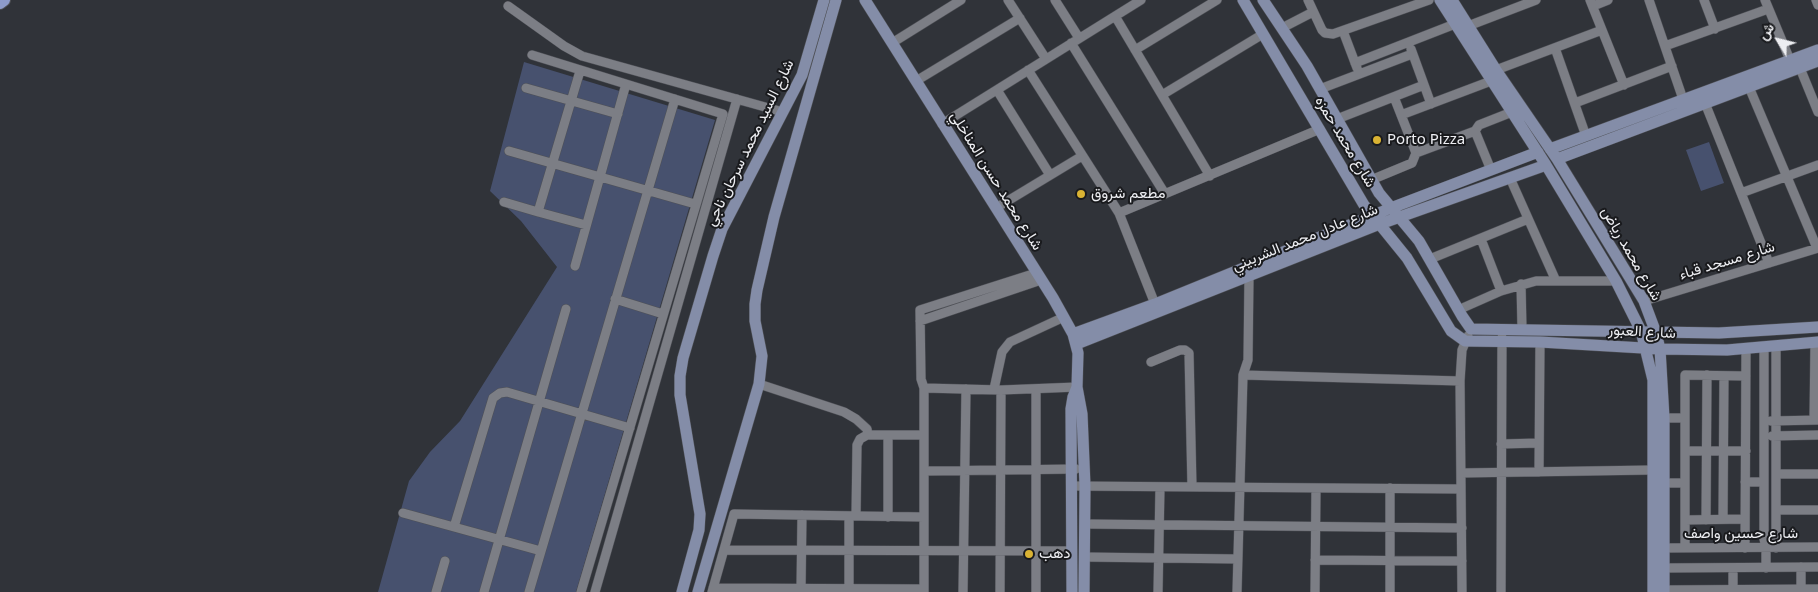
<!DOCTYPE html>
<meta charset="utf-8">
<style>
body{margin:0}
#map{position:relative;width:1818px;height:592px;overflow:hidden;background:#303339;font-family:"Noto Sans",Vazirmatn,sans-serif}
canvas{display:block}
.north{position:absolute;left:1753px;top:15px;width:50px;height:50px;-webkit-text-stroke:4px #191a1d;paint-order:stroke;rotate:306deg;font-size:14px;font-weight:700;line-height:20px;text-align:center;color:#edeef2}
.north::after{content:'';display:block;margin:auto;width:18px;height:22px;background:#edeef2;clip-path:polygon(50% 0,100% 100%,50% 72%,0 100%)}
</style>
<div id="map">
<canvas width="1818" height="592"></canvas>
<div class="north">ش</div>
</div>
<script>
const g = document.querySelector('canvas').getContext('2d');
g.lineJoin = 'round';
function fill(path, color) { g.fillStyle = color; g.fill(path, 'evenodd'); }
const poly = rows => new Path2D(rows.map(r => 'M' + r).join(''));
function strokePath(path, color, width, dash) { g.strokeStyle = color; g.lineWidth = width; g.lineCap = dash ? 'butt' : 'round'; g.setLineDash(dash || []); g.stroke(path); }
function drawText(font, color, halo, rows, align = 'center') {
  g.font = font + ' "Noto Sans",Vazirmatn,sans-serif'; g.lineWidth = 4; g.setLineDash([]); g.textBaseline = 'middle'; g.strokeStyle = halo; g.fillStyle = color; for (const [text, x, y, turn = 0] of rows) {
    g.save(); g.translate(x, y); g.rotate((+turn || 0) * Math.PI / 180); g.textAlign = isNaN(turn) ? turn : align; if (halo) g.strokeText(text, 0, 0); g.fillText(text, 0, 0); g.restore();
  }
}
const green = poly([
 [524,62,715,120,576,592,378,592,409,481,430,452,460,421,557,267,521,221,490,191],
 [1709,142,1724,183,1701,191,1686,150]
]);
const street = poly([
 [1008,0,1046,59],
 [1055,0,1079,38],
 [1308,0,1322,30,1325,33,1333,34,1429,0],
 [1590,0,1624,85],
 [1649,0,1685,105],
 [1704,0,1715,29],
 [1765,0,1790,60],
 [1816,0,1818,5],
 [508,6,564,46,582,56,783,112],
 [1593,6,1608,0],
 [1115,16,1210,176],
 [1468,26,1536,0],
 [1282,28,1313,12],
 [1343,31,1357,68],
 [892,43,961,0],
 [1071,43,1165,194],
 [1665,46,1768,9],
 [1555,48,1586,136],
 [1411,49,1431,104],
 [1135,50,1217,0],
 [532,55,723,114,581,592],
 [1355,63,1455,24],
 [1800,68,1818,112],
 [1028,70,1119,213,1155,304],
 [1496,70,1602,30],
 [580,71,538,212,586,225],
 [916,81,1020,18],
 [1749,87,1817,248],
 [526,88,618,114],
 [1320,89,1412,54],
 [997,90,1050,175],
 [1162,95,1263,34],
 [1575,103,1672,66],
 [1705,103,1769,263],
 [1401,115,1491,81],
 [1337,119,1424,85],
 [942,124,1141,0],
 [1475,131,1491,170],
 [509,151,695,204],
 [1416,153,1475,131,1479,125,1512,112],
 [1510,178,1556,281],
 [1371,180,1412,163,1416,153,1394,97],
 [1741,193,1818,165],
 [504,202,538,212],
 [996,208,1082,156],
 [1119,213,1320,129],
 [1481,239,1501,291],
 [1430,259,1528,219],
 [575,266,626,84],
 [1521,284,1522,329],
 [615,299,663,314],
 [1644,301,1818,248],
 [1458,310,1501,291,1536,281,1616,281],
 [920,321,1041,280],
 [1764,347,1764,539,1766,548,1766,568],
 [1151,362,1180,350,1185,350,1189,353,1192,487],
 [1243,375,1460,381],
 [759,384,844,412,856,419,867,429,868,435],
 [924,388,1001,390,1077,387],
 [994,389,1002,352,1010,342,1064,317],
 [1036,389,1036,592],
 [1664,418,1685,418],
 [1814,420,1815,343],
 [1771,421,1818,420],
 [888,435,888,517],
 [1772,436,1818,435],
 [1501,444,1539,443],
 [1685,451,1746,451],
 [924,471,1076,469],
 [1539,472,1540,342],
 [1461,473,1652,470],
 [1776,474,1818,474],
 [1745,482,1764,482],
 [1664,483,1685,483],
 [1073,486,1461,489],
 [1776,510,1818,510],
 [403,513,454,527,493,398,500,393,507,392,630,428],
 [849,516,849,592],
 [856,516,857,445,860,439,867,435,924,435],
 [1723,519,1724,376],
 [1685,520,1745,519],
 [1706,520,1707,375],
 [1085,524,1462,528],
 [454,527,541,551],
 [1663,548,1818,547],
 [1685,548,1685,375,1746,376],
 [1745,548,1746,349],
 [1776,548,1776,346],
 [724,550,1072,551],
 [1084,557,1238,559],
 [1315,560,1462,561],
 [1664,568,1818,567],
 [713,588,924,589],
 [801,589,802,515],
 [1801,589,1801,567],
 [1664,590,1818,589],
 [1733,590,1733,568],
 [436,592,445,561],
 [484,592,566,309],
 [529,592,675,99],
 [595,592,737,99],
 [712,592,734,514,924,517],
 [924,592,924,388,921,379,920,310,1036,273],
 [963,592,966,389],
 [1000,592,1001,390],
 [1158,592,1160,487],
 [1237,592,1243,375,1248,360,1249,277],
 [1315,592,1316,488],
 [1390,592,1390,488],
 [1462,592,1460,381,1462,350,1468,336],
 [1501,592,1502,337]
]);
const secondary = poly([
 [865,0,1053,298,1073,334,1078,353,1077,387,1082,414,1085,486,1084,592],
 [1243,0,1364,205,1407,258,1451,331,1465,341,1540,342,1660,349,1727,350,1818,342],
 [1263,0,1307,66,1379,193,1419,241,1462,316,1471,329,1719,333,1818,327],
 [1440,0,1546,165,1616,281,1641,331,1653,380,1653,592],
 [1452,0,1496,70,1557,159,1644,301,1656,333,1660,349,1664,418,1664,592],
 [1550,149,1818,50],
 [1557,159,1818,61],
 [1073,334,1155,304,1391,208,1538,152],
 [1077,344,1380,224,1546,165],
 [682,592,699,530,700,514,680,395,680,376,683,358,713,256,722,229,802,75,824,0],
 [698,592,759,384,762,356,755,321,755,304,757,290,774,217,836,0],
 [1072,592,1071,409,1073,397,1077,387]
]);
const primary = poly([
 [0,3,4,0]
]);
const markers = [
 [1377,140,5,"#dab333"],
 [1081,194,5,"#dab333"],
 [1029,554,5,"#dab333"]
];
const poiNames = [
 ["Porto Pizza",1387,140],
 ["مطعم شروق",1091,194],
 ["دهب",1039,554]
];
const streetNames = [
 ["شارع محمد حمزه",1345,142,59],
 ["شارع السيد محمد سرحان ناجي",750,143,-64],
 ["شارع محمد حسن المناخلي",996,181,58],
 ["شارع عادل محمد الشربيني",1305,238,-22],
 ["شارع محمد رياض",1631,254,60],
 ["شارع مسجد قباء",1727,261,-17],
 ["شارع العبور",1642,332,3],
 ["شارع حسين واصف",1741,534]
];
fill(green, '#47516e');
strokePath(street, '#4f5157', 10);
strokePath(secondary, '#4f5157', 12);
strokePath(primary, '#4f5157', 14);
strokePath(street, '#7c7e85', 9);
strokePath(secondary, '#848da8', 11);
strokePath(primary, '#8d9bcb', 12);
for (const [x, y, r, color] of markers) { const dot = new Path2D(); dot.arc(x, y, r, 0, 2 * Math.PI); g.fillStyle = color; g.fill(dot); strokePath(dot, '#191a1d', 2); }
drawText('15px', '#edeef2', '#191a1d', poiNames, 'left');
drawText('15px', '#edeef2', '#191a1d', streetNames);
</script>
